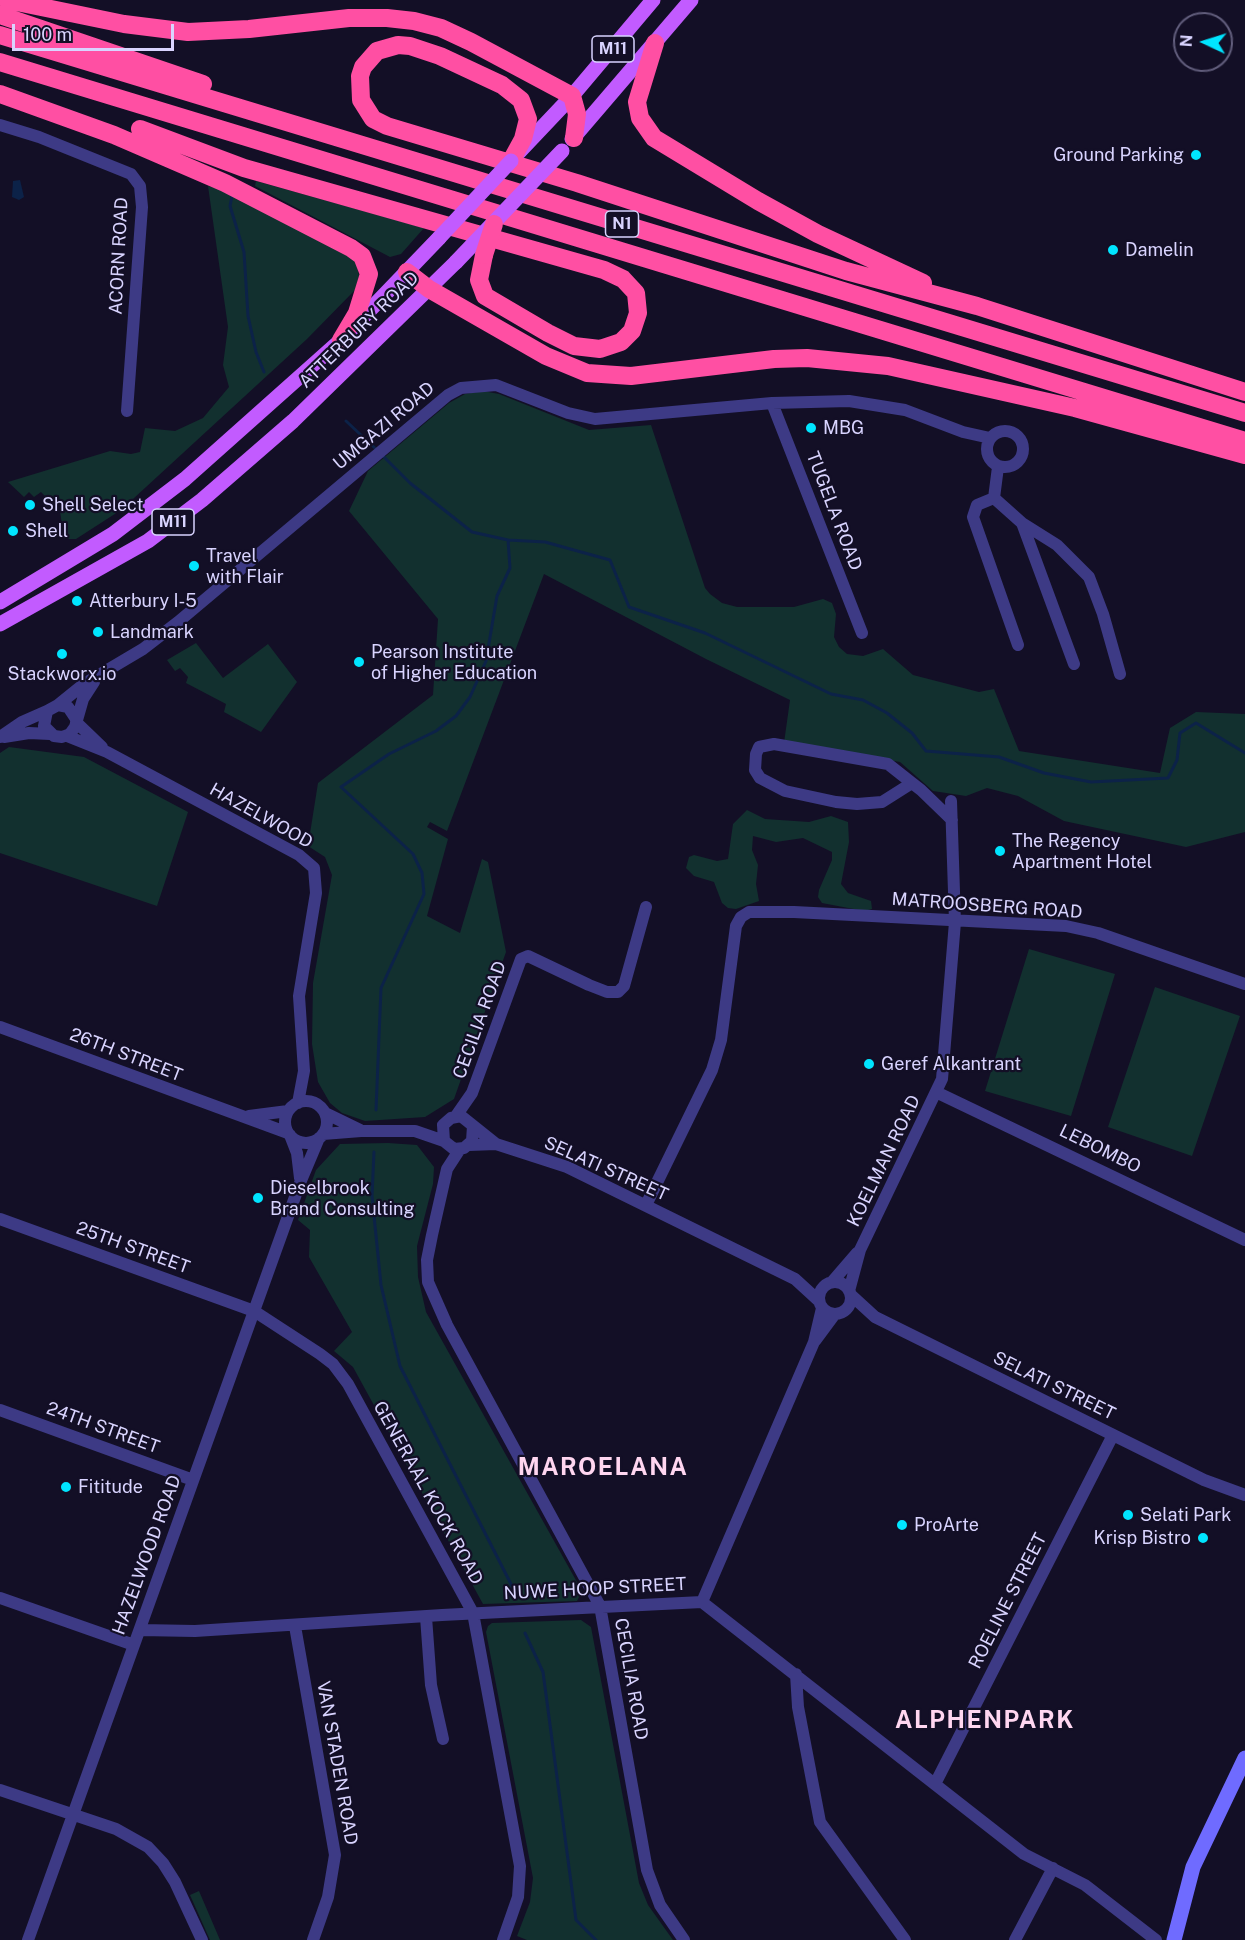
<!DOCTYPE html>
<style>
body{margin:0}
#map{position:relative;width:1245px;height:1940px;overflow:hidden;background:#130f26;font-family:"Public Sans",sans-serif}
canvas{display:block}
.north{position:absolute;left:1173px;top:12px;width:60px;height:60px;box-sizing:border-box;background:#130f26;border:2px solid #625e7d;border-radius:50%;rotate:274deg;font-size:16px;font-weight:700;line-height:24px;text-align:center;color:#d9d4ff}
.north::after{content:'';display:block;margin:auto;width:21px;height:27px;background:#00e5ff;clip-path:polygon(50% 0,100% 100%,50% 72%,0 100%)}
.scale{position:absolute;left:12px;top:24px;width:162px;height:27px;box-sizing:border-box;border:3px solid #d9d4ff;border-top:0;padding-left:8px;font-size:18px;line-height:21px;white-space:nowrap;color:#d9d4ff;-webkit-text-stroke:4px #130f26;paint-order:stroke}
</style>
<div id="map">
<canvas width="1245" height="1940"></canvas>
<div class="north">N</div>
<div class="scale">100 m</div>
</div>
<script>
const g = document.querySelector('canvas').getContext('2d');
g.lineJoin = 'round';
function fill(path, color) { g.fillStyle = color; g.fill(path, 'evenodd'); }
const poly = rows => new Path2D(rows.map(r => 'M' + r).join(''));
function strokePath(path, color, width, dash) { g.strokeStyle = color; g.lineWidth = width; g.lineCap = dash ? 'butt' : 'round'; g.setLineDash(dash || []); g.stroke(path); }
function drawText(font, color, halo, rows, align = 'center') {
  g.font = font + ' "Public Sans",sans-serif'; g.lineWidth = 4.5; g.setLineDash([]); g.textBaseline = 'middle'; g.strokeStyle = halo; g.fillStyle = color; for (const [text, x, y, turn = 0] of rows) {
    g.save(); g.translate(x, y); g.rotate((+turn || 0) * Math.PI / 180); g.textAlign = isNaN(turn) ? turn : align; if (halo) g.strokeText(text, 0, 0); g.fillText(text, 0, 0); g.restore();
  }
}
const green = poly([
 [256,181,424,228,401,254,390,257,255,186],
 [208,186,235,193,356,260,359,276,355,290,307,339,121,510,76,539,64,539,60,511,41,492,34,497,29,492,24,497,8,482,110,451,131,454,140,452,145,428,175,431,203,418,229,387,223,365,228,327],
 [483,391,499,394,589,430,651,425,705,588,710,594,722,603,737,607,794,607,823,599,832,603,836,614,834,637,839,647,847,654,863,656,883,649,913,675,979,692,994,689,1019,751,1160,773,1170,728,1196,712,1245,714,1245,832,1186,847,1064,821,1018,796,987,788,966,796,933,791,900,762,784,743,790,700,706,659,544,574,447,831,430,822,427,827,448,839,427,916,460,933,482,859,488,862,506,952,454,1099,425,1117,365,1121,342,1113,330,1103,318,1082,312,1044,313,983,332,875,325,857,308,846,318,783,433,695,438,619,349,511,368,471,449,403,465,394],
 [196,643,223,678,268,644,297,682,261,732,224,712,226,704,186,683,188,677,180,668,175,671,167,660],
 [9,747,84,757,188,812,157,906,0,853,0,753],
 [747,810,765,819,809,822,831,816,848,822,849,842,841,884,848,893,871,901,872,909,864,911,822,903,818,897,819,890,832,860,832,852,803,838,776,842,753,836,752,850,758,865,756,884,759,901,736,909,728,908,722,903,714,882,694,876,686,868,689,857,694,855,717,861,728,859,733,824],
 [1029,949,1115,974,1071,1116,985,1091],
 [1155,987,1240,1016,1192,1156,1108,1127],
 [388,1143,417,1145,434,1167,433,1184,417,1246,418,1277,426,1312,582,1591,577,1601,483,1604,353,1367,334,1351,352,1332,309,1257,310,1230,298,1220,316,1170,340,1144],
 [581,1620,591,1627,639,1883,648,1905,673,1940,527,1940,517,1936,530,1902,533,1878,486,1632,488,1626,492,1623],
 [199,1891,220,1940,210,1940,190,1895]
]);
const water = poly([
 [20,180,24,197,19,200,12,197,13,181]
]);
const stream = poly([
 [232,196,230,206,244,252,248,316,256,352,264,372],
 [346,421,377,450],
 [508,540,545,542,610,560,629,607,705,633,831,694,863,700,887,713,912,733,926,751,999,757,1044,773,1091,782,1168,778,1177,760,1180,733,1196,723,1245,753],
 [376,1110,381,988,424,894,422,873,413,854,341,787,389,754,436,731,456,716,470,697,486,661,497,596,510,568,508,540,472,532,410,483,381,454],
 [374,1152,372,1196,381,1285,400,1366,514,1590],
 [525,1633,543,1672,576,1920,596,1940]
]);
const street = poly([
 [0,125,39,137,131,174,140,186,142,207,127,411],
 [772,403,862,633],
 '987 449a18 18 0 1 1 36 0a18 18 0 1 1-36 0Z',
 [998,467,994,498,1022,523,1057,545,1089,577,1103,614,1120,674],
 [994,498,977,505,973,517,1018,645],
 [1022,523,1074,664],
 [58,705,84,684,143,649,178,622,448,395,461,388,496,385,568,413,595,419,772,403,849,401,905,410,963,432,990,438],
 [76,719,68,707,58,705,47,711,44,726,54,736,62,737,70,734,75,727,83,699,94,682],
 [76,722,102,747],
 [67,736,107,752,299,855,314,868,316,893,299,996,304,1071,298,1103],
 [0,737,22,722,47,711],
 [4,737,29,733,50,734],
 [912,783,882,802,857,804,836,802,785,791,760,778,755,770,756,754,759,747,774,744,888,764,912,783,921,790,952,820],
 [0,1027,288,1133],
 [938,1093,1245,1240],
 '285 1122a21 21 0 1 1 42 0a21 21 0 1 1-42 0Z',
 [325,1113,360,1130],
 [249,1116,288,1111],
 [456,1116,472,1093,521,959,528,956,589,985,607,992,618,992,624,986,646,907],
 [473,1126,472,1141,464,1148,454,1149,444,1141,443,1125,451,1118,461,1116,496,1144],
 [323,1134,361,1131,415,1131,444,1141],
 [290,1135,297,1153,300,1178],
 [469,1145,496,1144,567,1167,795,1279,819,1301],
 [460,1149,447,1169,432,1235,427,1260,428,1282,447,1325,600,1606,647,1870,660,1905,684,1940],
 [646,1205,712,1070,721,1040,736,926,741,917,749,912,794,912,1066,926,1098,933,1245,984],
 [0,1219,254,1311,320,1354,333,1364,348,1384,473,1613,520,1866,518,1897,503,1940],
 [832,1282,857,1253],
 '819 1298a16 16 0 1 1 32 0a16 16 0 1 1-32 0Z',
 [849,1291,860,1250,942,1079,955,922,951,801],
 [851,1295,875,1317,1204,1480,1245,1495],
 [815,1341,835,1314],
 [0,1410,193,1480],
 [0,1598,134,1645],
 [702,1602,814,1342,822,1308],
 [426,1617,431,1685,443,1739],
 [295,1626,335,1855,328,1897,313,1940],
 [140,1630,195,1631,442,1615,702,1602,1024,1854,1085,1885,1156,1940],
 [796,1674,798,1707,820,1822,905,1940],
 [935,1784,1113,1435],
 [0,1790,116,1829,148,1847,163,1863,175,1882,202,1940],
 [28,1940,300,1183,319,1138],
 [1015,1940,1053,1868]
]);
const secondary = poly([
 [1174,1940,1193,1867,1245,1758]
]);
const primary = poly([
 [572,139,691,0],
 [519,152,572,96,653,0],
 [0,602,113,534,185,479,341,340,439,238],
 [0,624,148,541,202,500,293,421,456,262]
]);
const highway = poly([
 [7,0,124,24,188,32,249,29,349,18,387,18,414,21,441,28,471,42,572,96,577,114,574,138],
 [0,15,203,84],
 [0,35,1245,413],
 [655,43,637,102,640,118,654,138,758,201,818,234,923,283],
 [0,62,1245,441],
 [0,94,114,135,225,183,351,248,362,256,369,274,357,313,341,340],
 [140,129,244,168,604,270,623,279,636,293,638,313,632,331,621,342,600,349,574,346,548,333,485,296,479,280,484,255],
 [511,161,523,139,528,119,521,100,502,85,440,56,410,46,398,45,377,51,363,67,360,76,361,100,373,119,387,126,577,183,846,271,977,306,1245,392],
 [407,272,429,289,546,356,587,373,631,376,774,359,807,358,888,366,1075,408,1245,455]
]);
const primaryBridge = poly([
 [439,238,511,161],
 [456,262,562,151]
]);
const highwayBridge = poly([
 [484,255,494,224]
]);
const markers = [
 [1196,155,6,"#00e5ff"],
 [1113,250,6,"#00e5ff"],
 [811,428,6,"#00e5ff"],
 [30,505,6,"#00e5ff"],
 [13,531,6,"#00e5ff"],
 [194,566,6,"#00e5ff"],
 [77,601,6,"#00e5ff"],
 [98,632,6,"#00e5ff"],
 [62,654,6,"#00e5ff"],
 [359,662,6,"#00e5ff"],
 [1000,851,6,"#00e5ff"],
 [869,1064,6,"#00e5ff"],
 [258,1198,6,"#00e5ff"],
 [66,1487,6,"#00e5ff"],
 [1128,1515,6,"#00e5ff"],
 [902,1525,6,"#00e5ff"],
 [1203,1538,6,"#00e5ff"]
];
const shields = [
 [613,49,42],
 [622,224,33],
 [173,522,42]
];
const shieldNames = [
 ["M11",613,49],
 ["N1",622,224],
 ["M11",173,522]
];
const poiNames = [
 ["Ground Parking",1184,155,"right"],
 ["Damelin",1125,250],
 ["MBG",823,428],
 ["Shell Select",42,505],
 ["Shell",25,531],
 ["Travel",206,556],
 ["with Flair",206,577],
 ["Atterbury I-5",89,601],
 ["Landmark",110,632],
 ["Pearson Institute",371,652],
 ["of Higher Education",371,673],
 ["Stackworx.io",62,674,"center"],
 ["The Regency",1012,841],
 ["Apartment Hotel",1012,862],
 ["Geref Alkantrant",881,1064],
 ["Dieselbrook",270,1188],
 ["Brand Consulting",270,1209],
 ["Fititude",78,1487],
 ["Selati Park",1140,1515],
 ["ProArte",914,1525],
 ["Krisp Bistro",1191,1538,"right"]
];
const streetNames = [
 ["ACORN ROAD",119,256,-87],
 ["ATTERBURY ROAD",359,330,-44],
 ["UMGAZI ROAD",384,426,-40],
 ["TUGELA ROAD",834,511,69],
 ["HAZELWOOD",261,816,29],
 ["MATROOSBERG ROAD",987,906,4],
 ["CECILIA ROAD",480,1020,-70],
 ["26TH STREET",126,1055,21],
 ["LEBOMBO",1100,1149,26],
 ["KOELMAN ROAD",884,1161,-64],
 ["SELATI STREET",606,1169,24],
 ["25TH STREET",133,1248,20],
 ["SELATI STREET",1054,1386,26],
 ["24TH STREET",103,1428,20],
 ["GENERAAL KOCK ROAD",428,1493,61],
 ["HAZELWOOD ROAD",147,1555,-70],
 ["NUWE HOOP STREET",595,1589,-3],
 ["ROELINE STREET",1008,1601,-63],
 ["CECILIA ROAD",631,1679,80],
 ["VAN STADEN ROAD",337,1763,80]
];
const districtNames = [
 ["MAROELANA",603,1468],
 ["ALPHENPARK",985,1721]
];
fill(green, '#12302f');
fill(water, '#0c2248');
strokePath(stream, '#0c2248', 3);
strokePath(street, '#3d3a85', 12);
strokePath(secondary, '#6f6bff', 15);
strokePath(primary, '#c25bff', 15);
strokePath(highway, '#ff4fa3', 18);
strokePath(primaryBridge, '#c25bff', 15);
strokePath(highwayBridge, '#ff4fa3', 18);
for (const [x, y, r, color] of markers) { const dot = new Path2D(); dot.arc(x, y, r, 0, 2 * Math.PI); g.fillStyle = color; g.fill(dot); strokePath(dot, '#130f26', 2); }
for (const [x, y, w] of shields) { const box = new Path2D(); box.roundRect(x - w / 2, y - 13, w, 26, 4.5); g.fillStyle = '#130f26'; g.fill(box); strokePath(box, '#d9d4ff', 1.5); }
drawText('bold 16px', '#d9d4ff', null, shieldNames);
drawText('18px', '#d9d4ff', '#130f26', poiNames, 'left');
drawText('18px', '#d9d4ff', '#130f26', streetNames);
g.letterSpacing = '1.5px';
drawText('bold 24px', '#ffd6f0', '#130f26', districtNames);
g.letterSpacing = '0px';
</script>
